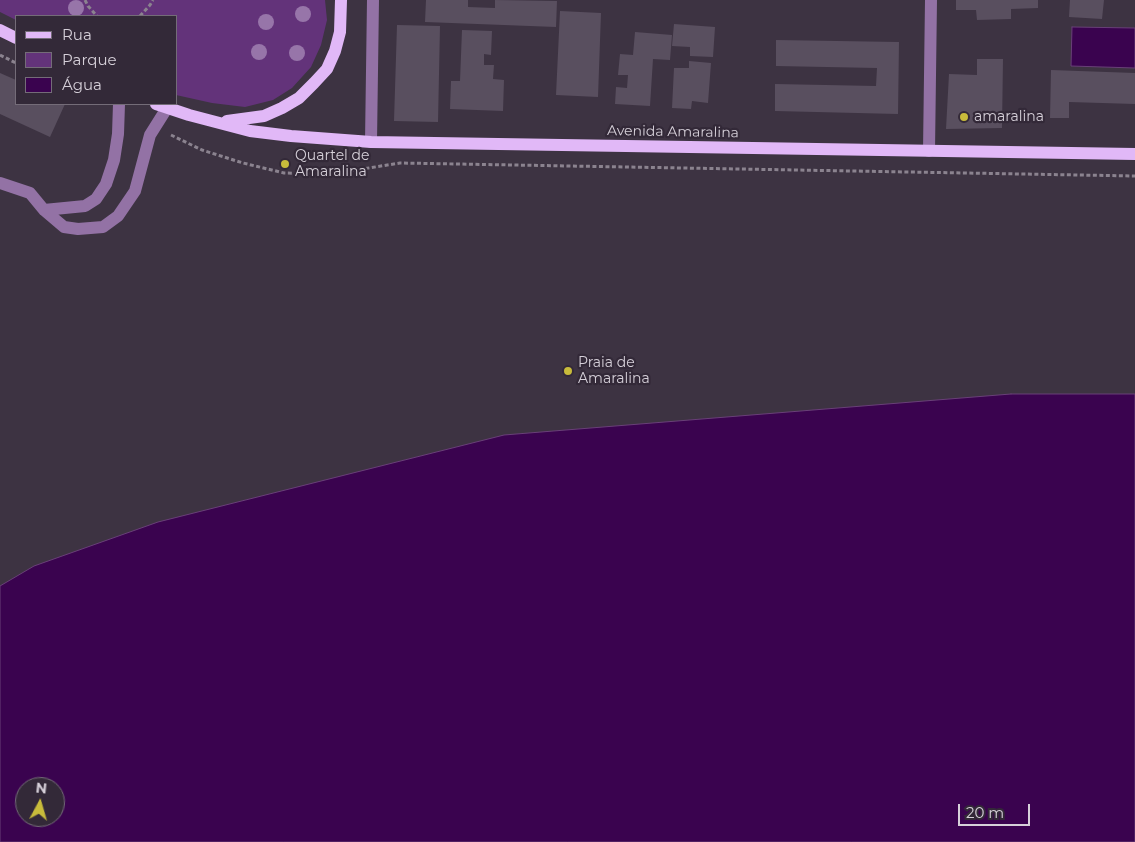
<!DOCTYPE html>
<meta charset="utf-8">
<style>
body{margin:0}
#map{position:relative;width:1135px;height:842px;overflow:hidden;background:#3d3342;font-family:Montserrat,sans-serif}
canvas{display:block}
.legend{position:absolute;left:15px;top:15px;width:162px;height:90px;box-sizing:border-box;background:#332938;border:1px solid #746c78;margin:0;padding:6px 9px;list-style:none;font-size:15px;color:#d6d0d9}
.legend li{display:flex;align-items:center;gap:10px;height:25px}
.legend b{width:25px;border:1px solid #746c78}
.north{position:absolute;left:15px;top:777px;width:50px;height:50px;box-sizing:border-box;background:#332938;border:1px solid #746c78;border-radius:50%;rotate:6deg;font-size:14px;font-weight:700;line-height:20px;text-align:center;color:#d6d0d9}
.north::after{content:'';display:block;margin:auto;width:18px;height:22px;background:#c8bb3b;clip-path:polygon(50% 0,100% 100%,50% 72%,0 100%)}
.scale{position:absolute;left:958px;top:804px;width:72px;height:22px;box-sizing:border-box;border:2px solid #d6d0d9;border-top:0;padding-left:6px;font-size:15px;line-height:18px;white-space:nowrap;color:#d6d0d9;-webkit-text-stroke:4px #332938;paint-order:stroke}
</style>
<div id="map">
<canvas width="1135" height="842"></canvas>
<ul class="legend">
<li><b style="height:6px;background:#e1b8f7"></b>Rua</li>
<li><b style="height:14px;background:#63337a"></b>Parque</li>
<li><b style="height:14px;background:#3a034f"></b>Água</li>
</ul>
<div class="north">N</div>
<div class="scale">20 m</div>
</div>
<script>
const g = document.querySelector('canvas').getContext('2d');
g.lineJoin = 'round';
function fill(path, color) { g.fillStyle = color; g.fill(path, 'evenodd'); }
const poly = rows => new Path2D(rows.map(r => 'M' + r).join(''));
function strokePath(path, color, width, dash) { g.strokeStyle = color; g.lineWidth = width; g.lineCap = dash ? 'butt' : 'round'; g.setLineDash(dash || []); g.stroke(path); }
function drawText(font, color, halo, rows, align = 'center') {
  g.font = font + ' Montserrat,sans-serif'; g.lineWidth = 4.5; g.setLineDash([]); g.textBaseline = 'middle'; g.strokeStyle = halo; g.fillStyle = color; for (const [text, x, y, turn = 0] of rows) {
    g.save(); g.translate(x, y); g.rotate((+turn || 0) * Math.PI / 180); g.textAlign = isNaN(turn) ? turn : align; if (halo) g.strokeText(text, 0, 0); g.fillText(text, 0, 0); g.restore();
  }
}
const green = poly([
 [0,0,325,0,327,20,321,45,311,67,292,88,273,100,245,107,212,103,176,95,176,16,16,16,16,20,0,12]
]);
const water = poly([
 [1072,27,1135,28,1135,68,1071,66,1072,27],
 [1011,394,1135,394,1135,842,0,842,0,586,34,566,158,522,504,435,1011,394],
 [25,787,55,787,55,817,25,817,25,787]
]);
const building = poly([
 [426,0,468,0,468,7,495,8,495,0,557,1,556,27,425,22],
 [956,0,1038,0,1038,8,1011,9,1011,19,977,20,976,10,956,10],
 [1070,0,1104,0,1102,19,1069,17],
 [560,11,601,13,598,97,556,95],
 [674,24,715,27,713,57,690,56,690,47,672,46],
 [397,25,440,26,438,122,394,121],
 [462,30,492,31,491,55,484,54,484,65,494,65,493,79,504,80,503,111,450,109,451,81,460,81],
 [635,32,672,35,670,60,653,59,650,106,615,104,616,87,627,88,628,75,618,75,620,54,633,55],
 [776,40,899,42,898,114,775,111,775,84,876,86,877,68,776,66],
 [977,59,1003,59,1002,128,946,129,949,74,977,75],
 [689,61,711,63,708,103,692,101,691,109,672,108,674,68,689,68],
 [1051,70,1135,73,1135,104,1069,102,1069,118,1050,118],
 [0,73,16,80,16,104,65,104,50,137,0,114]
]);
const path = poly([
 [85,0,88,6,97,16],
 [140,16,150,5,153,0],
 [0,55,16,63],
 [171,135,202,150,243,163,284,173,331,174,400,163,1135,176]
]);
const minor = poly([
 [371,142,373,0],
 [929,151,931,0],
 [0,183,30,193,44,210,64,227,78,229,103,227,118,216,135,191,150,135,167,108],
 [44,210,85,206,96,199,106,184,114,160,118,134,119,104]
]);
const major = poly([
 [0,30,16,38],
 [156,104,189,115,250,131,291,136,371,142,1135,154],
 [227,121,264,116,282,108,299,98,314,83,327,69,335,51,340,32,341,0]
]);
const trees = [
 [76,8],
 [303,14],
 [266,22],
 [259,52],
 [297,53]
];
const markers = [
 [964,117,5,"#c8bb3b"],
 [285,164,5,"#c8bb3b"],
 [568,371,5,"#c8bb3b"]
];
const poiNames = [
 ["amaralina",974,117],
 ["Quartel de",295,156],
 ["Amaralina",295,172],
 ["Praia de",578,363],
 ["Amaralina",578,379]
];
const streetNames = [
 ["Avenida Amaralina",673,132,1]
];
fill(green, '#63337a');
fill(water, '#3a034f');
strokePath(water, '#694078', 1);
fill(building, '#594f5f');
strokePath(path, '#8b838f', 3, [4, 2.5]);
strokePath(minor, '#9372a5', 12);
strokePath(major, '#e1b8f7', 12);
g.fillStyle = '#9775a9';
for (const [x, y] of trees) { g.beginPath(); g.arc(x, y, 8, 0, 2 * Math.PI); g.fill(); }
for (const [x, y, r, color] of markers) { const dot = new Path2D(); dot.arc(x, y, r, 0, 2 * Math.PI); g.fillStyle = color; g.fill(dot); strokePath(dot, '#332938', 2); }
drawText('14px', '#d6d0d9', '#332938', poiNames, 'left');
drawText('14px', '#d6d0d9', '#332938', streetNames);
</script>
